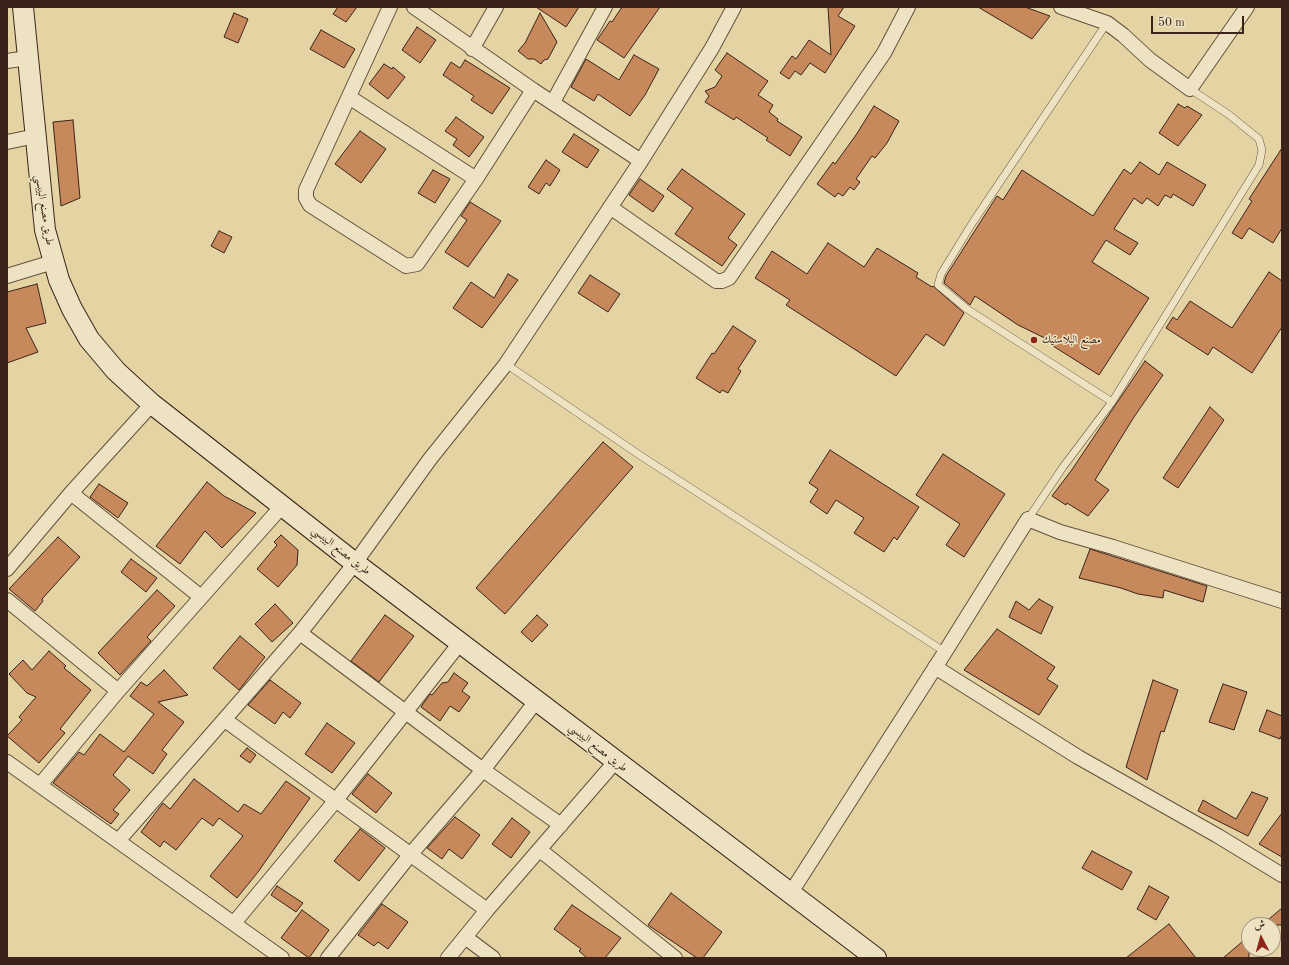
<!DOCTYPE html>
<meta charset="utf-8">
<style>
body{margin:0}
#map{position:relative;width:1289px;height:965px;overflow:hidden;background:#e4d4a3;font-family:"Old Standard TT",Amiri,serif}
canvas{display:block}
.frame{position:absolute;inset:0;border:8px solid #3a231a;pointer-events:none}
.north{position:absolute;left:1241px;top:917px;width:40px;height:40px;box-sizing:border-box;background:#ede3c3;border:1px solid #a5967f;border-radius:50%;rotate:354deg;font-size:11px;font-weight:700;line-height:16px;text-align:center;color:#3a231a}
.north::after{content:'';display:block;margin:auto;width:14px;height:18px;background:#8f2418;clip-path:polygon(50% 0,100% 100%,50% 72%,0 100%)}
.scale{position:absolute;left:1151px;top:16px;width:93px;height:18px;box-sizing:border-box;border:2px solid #3a231a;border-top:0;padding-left:5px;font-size:12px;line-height:14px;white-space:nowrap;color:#3a231a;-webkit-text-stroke:3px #ede3c3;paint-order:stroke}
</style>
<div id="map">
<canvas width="1289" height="965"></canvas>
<div class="frame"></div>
<div class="north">ش</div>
<div class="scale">50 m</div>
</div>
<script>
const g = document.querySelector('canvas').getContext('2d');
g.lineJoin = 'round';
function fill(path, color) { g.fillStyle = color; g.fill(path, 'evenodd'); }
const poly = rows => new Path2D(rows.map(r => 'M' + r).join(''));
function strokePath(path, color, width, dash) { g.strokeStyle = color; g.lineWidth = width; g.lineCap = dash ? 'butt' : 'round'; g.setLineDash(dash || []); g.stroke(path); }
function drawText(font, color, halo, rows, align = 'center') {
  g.font = font + ' "Old Standard TT",Amiri,serif'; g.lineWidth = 3; g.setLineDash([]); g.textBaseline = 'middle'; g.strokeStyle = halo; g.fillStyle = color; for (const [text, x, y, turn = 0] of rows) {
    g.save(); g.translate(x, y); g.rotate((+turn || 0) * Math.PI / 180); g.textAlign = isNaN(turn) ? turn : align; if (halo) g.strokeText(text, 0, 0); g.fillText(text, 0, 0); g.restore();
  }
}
const building = poly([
 [338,7,357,7,346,22,333,14,338,7],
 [536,7,579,7,566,27,536,7],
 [622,7,660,7,624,58,597,40,610,21,612,22,622,7],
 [828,7,844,7,838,16,855,26,825,73,810,63,801,75,795,71,789,79,780,73,792,56,796,59,809,40,831,55,828,7],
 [978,7,1025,7,1050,16,1032,39,978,7],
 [234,13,248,19,238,43,224,37,234,13],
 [540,13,557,42,548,59,544,60,541,64,534,59,528,59,518,51,525,43,540,13],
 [417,27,436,40,420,63,402,50,417,27],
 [321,30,355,49,344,68,310,49,321,30],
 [727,53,768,81,758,95,773,105,769,112,778,119,777,121,802,137,790,156,766,140,768,138,736,117,734,120,705,102,709,96,705,91,715,87,722,76,715,70,727,53],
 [634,55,659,69,645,95,630,116,598,94,594,101,571,87,586,59,619,80,634,55],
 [465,60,510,88,492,114,471,100,474,96,443,75,451,62,460,68,465,60],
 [384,64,392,69,393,67,405,77,388,99,369,84,384,64],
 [1178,104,1185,108,1187,106,1202,115,1178,146,1159,133,1178,104],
 [874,106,899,121,887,143,875,158,872,156,856,179,860,182,854,190,850,187,843,196,838,193,835,197,817,184,833,162,835,164,856,135,874,106],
 [456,117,484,137,469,157,453,145,457,139,445,131,456,117],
 [73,120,80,198,61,206,53,122,73,120],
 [360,131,386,149,361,183,335,164,360,131],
 [574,134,599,150,587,168,562,152,574,134],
 [1282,148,1282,228,1273,243,1249,228,1242,239,1232,233,1252,201,1249,199,1282,148],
 [546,160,560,170,550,186,546,183,539,194,528,187,546,160],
 [1140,162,1159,175,1167,162,1206,185,1193,206,1173,194,1171,198,1165,195,1158,206,1147,198,1142,204,1134,198,1114,229,1138,243,1130,255,1106,240,1092,262,1149,298,1099,375,1053,346,1055,343,1018,325,975,296,970,305,944,283,946,276,997,196,1003,200,1022,170,1093,216,1124,169,1131,174,1140,162],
 [682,169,745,214,728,238,737,245,722,266,675,234,693,208,667,189,682,169],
 [433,170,450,179,435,203,418,193,433,170],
 [640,179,664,196,653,212,629,195,640,179],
 [470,202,501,221,468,267,445,252,467,220,461,216,470,202],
 [219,231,232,237,224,253,211,246,219,231],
 [828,243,864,267,877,248,918,273,916,277,932,287,933,286,964,313,944,346,926,334,896,376,786,305,790,300,755,278,772,251,807,274,828,243],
 [1269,272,1282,281,1282,327,1252,373,1213,347,1208,355,1166,328,1173,317,1177,320,1190,301,1232,328,1269,272],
 [508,274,518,280,482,328,453,308,471,282,494,298,508,274],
 [590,275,620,294,608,312,578,293,590,275],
 [37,284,46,323,26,328,38,352,7,363,7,292,37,284],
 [733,326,756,341,738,369,741,371,728,393,722,390,720,393,696,378,712,353,714,354,733,326],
 [1145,361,1163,375,1134,417,1095,480,1109,490,1088,516,1067,503,1066,505,1052,496,1071,471,1145,361],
 [1210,407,1224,420,1178,488,1163,478,1210,407],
 [603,442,633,467,505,614,476,588,603,442],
 [830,450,919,507,897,540,894,537,884,552,854,533,864,518,836,500,827,514,810,502,818,489,809,483,830,450],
 [943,454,1005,494,964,557,946,545,960,524,916,495,943,454],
 [207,482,224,496,256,513,222,548,205,531,180,564,156,546,207,482],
 [99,484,128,503,118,518,90,497,99,484],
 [281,535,298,550,297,565,278,587,257,569,277,545,274,542,281,535],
 [58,537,80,557,42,599,43,601,35,611,9,589,58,537],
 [1090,549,1207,586,1203,602,1164,590,1163,598,1138,594,1121,588,1079,578,1090,549],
 [131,559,157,578,146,592,121,572,131,559],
 [157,590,175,606,147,637,151,641,120,675,98,653,157,590],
 [1039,599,1053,607,1041,634,1009,617,1016,601,1029,610,1039,599],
 [275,604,293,623,272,642,255,624,275,604],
 [385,615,414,636,379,682,351,661,385,615],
 [537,615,548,625,532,642,521,632,537,615],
 [997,629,1055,667,1047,679,1058,686,1039,715,964,670,997,629],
 [240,636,265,657,239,690,213,668,240,636],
 [49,651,66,666,64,668,91,690,60,729,65,733,39,763,7,736,22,720,19,717,36,697,27,693,9,674,23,660,32,670,49,651],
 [164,670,188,695,158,702,184,722,162,750,167,754,153,774,128,756,113,775,130,790,113,810,119,814,111,824,53,783,79,752,84,755,100,734,124,752,154,714,130,696,141,682,147,686,164,670],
 [454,673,468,683,462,691,470,697,459,712,450,706,440,721,421,707,430,694,432,695,442,683,448,682,454,673],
 [270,680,301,703,290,718,283,712,275,724,248,705,270,680],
 [1153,680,1178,690,1164,732,1161,731,1147,780,1126,767,1153,680],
 [1223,684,1247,692,1234,730,1209,722,1223,684],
 [1267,710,1282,716,1282,734,1280,739,1259,731,1267,710],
 [327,723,355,743,332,773,305,754,327,723],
 [247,748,256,755,250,763,240,756,247,748],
 [368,774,392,793,376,813,352,794,368,774],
 [194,779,238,812,244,804,261,814,286,781,310,798,258,872,237,898,210,876,243,836,219,818,213,826,202,818,176,850,164,841,160,847,141,832,163,803,170,809,194,779],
 [1252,792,1268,798,1248,836,1198,811,1203,800,1236,819,1252,792],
 [1282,813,1282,857,1259,844,1282,813],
 [455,817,480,835,462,859,449,849,442,859,427,848,455,817],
 [512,818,530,832,511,858,492,844,512,818],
 [360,829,385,848,359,881,334,861,360,829],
 [1092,851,1132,872,1122,890,1082,868,1092,851],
 [277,886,303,903,296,912,271,895,277,886],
 [1149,886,1169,897,1156,920,1137,909,1149,886],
 [671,893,722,932,703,958,697,958,648,925,671,893],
 [382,904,408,922,388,949,378,942,374,946,358,935,382,904],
 [572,905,621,938,605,958,587,958,579,951,581,949,554,929,572,905],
 [1282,908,1282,925,1262,925,1282,908],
 [302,910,329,930,309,958,281,938,302,910],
 [1169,924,1196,958,1126,958,1169,924],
 [1249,936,1249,958,1223,958,1249,936]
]);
const service = poly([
 [1107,23,973,222,941,274,938,285,967,309,1112,402],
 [506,364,641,456,945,652],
 [1028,519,1063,467,1112,402,1259,165,1262,150,1259,139,1228,114,1190,89]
]);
const minor = poly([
 [390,7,306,190,306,198,310,205,406,266,417,264,476,179,533,90],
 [414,7,533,90,641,161],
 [1061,7,1107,23,1123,35,1150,60,1190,89,1247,7],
 [472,49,496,7],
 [7,61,28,58],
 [349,97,476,179],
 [553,102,605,7],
 [7,142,36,136],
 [610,207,716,281,722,281,729,278,884,53,908,7],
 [7,276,53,262],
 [71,493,201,597],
 [7,569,71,493,152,404],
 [7,600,118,691],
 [300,633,483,770,561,825],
 [935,667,1078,757,1218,836,1282,875],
 [225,720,487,910],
 [7,762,282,958],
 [40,785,118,691,283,505],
 [118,841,300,633,355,563,430,459,506,364,641,161,712,48,734,7],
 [540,850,675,958],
 [790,894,945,652,1028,519,1060,532,1113,547,1282,601],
 [234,923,336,800,460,643],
 [465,937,493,958],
 [328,958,410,855,483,770,537,700],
 [448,958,487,910,615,762]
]);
const secondary = poly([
 [23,7,45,230,59,280,72,309,89,339,116,371,152,404,355,563,876,958]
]);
const markers = [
 [1034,340,4,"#8f2418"]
];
const streetNames = [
 ["طريق مصنع البيبسي",44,210,81],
 ["طريق مصنع البيبسي",341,551,38],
 ["طريق مصنع البيبسي",598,748,38]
];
const poiNames = [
 ["مصنع البلاستيك",1042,340]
];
fill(building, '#c7885b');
strokePath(building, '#3a231a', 1);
strokePath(service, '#644f3c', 8);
strokePath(minor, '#644f3c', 16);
strokePath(secondary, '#3a231a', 22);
strokePath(service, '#ede3c3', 7);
strokePath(minor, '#ede3c3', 14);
strokePath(secondary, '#ede3c3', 20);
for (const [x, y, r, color] of markers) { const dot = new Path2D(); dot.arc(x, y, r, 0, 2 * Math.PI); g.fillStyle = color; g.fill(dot); strokePath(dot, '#ede3c3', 1.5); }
drawText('11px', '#3a231a', '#ede3c3', streetNames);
drawText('11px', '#3a231a', '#ede3c3', poiNames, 'left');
</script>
